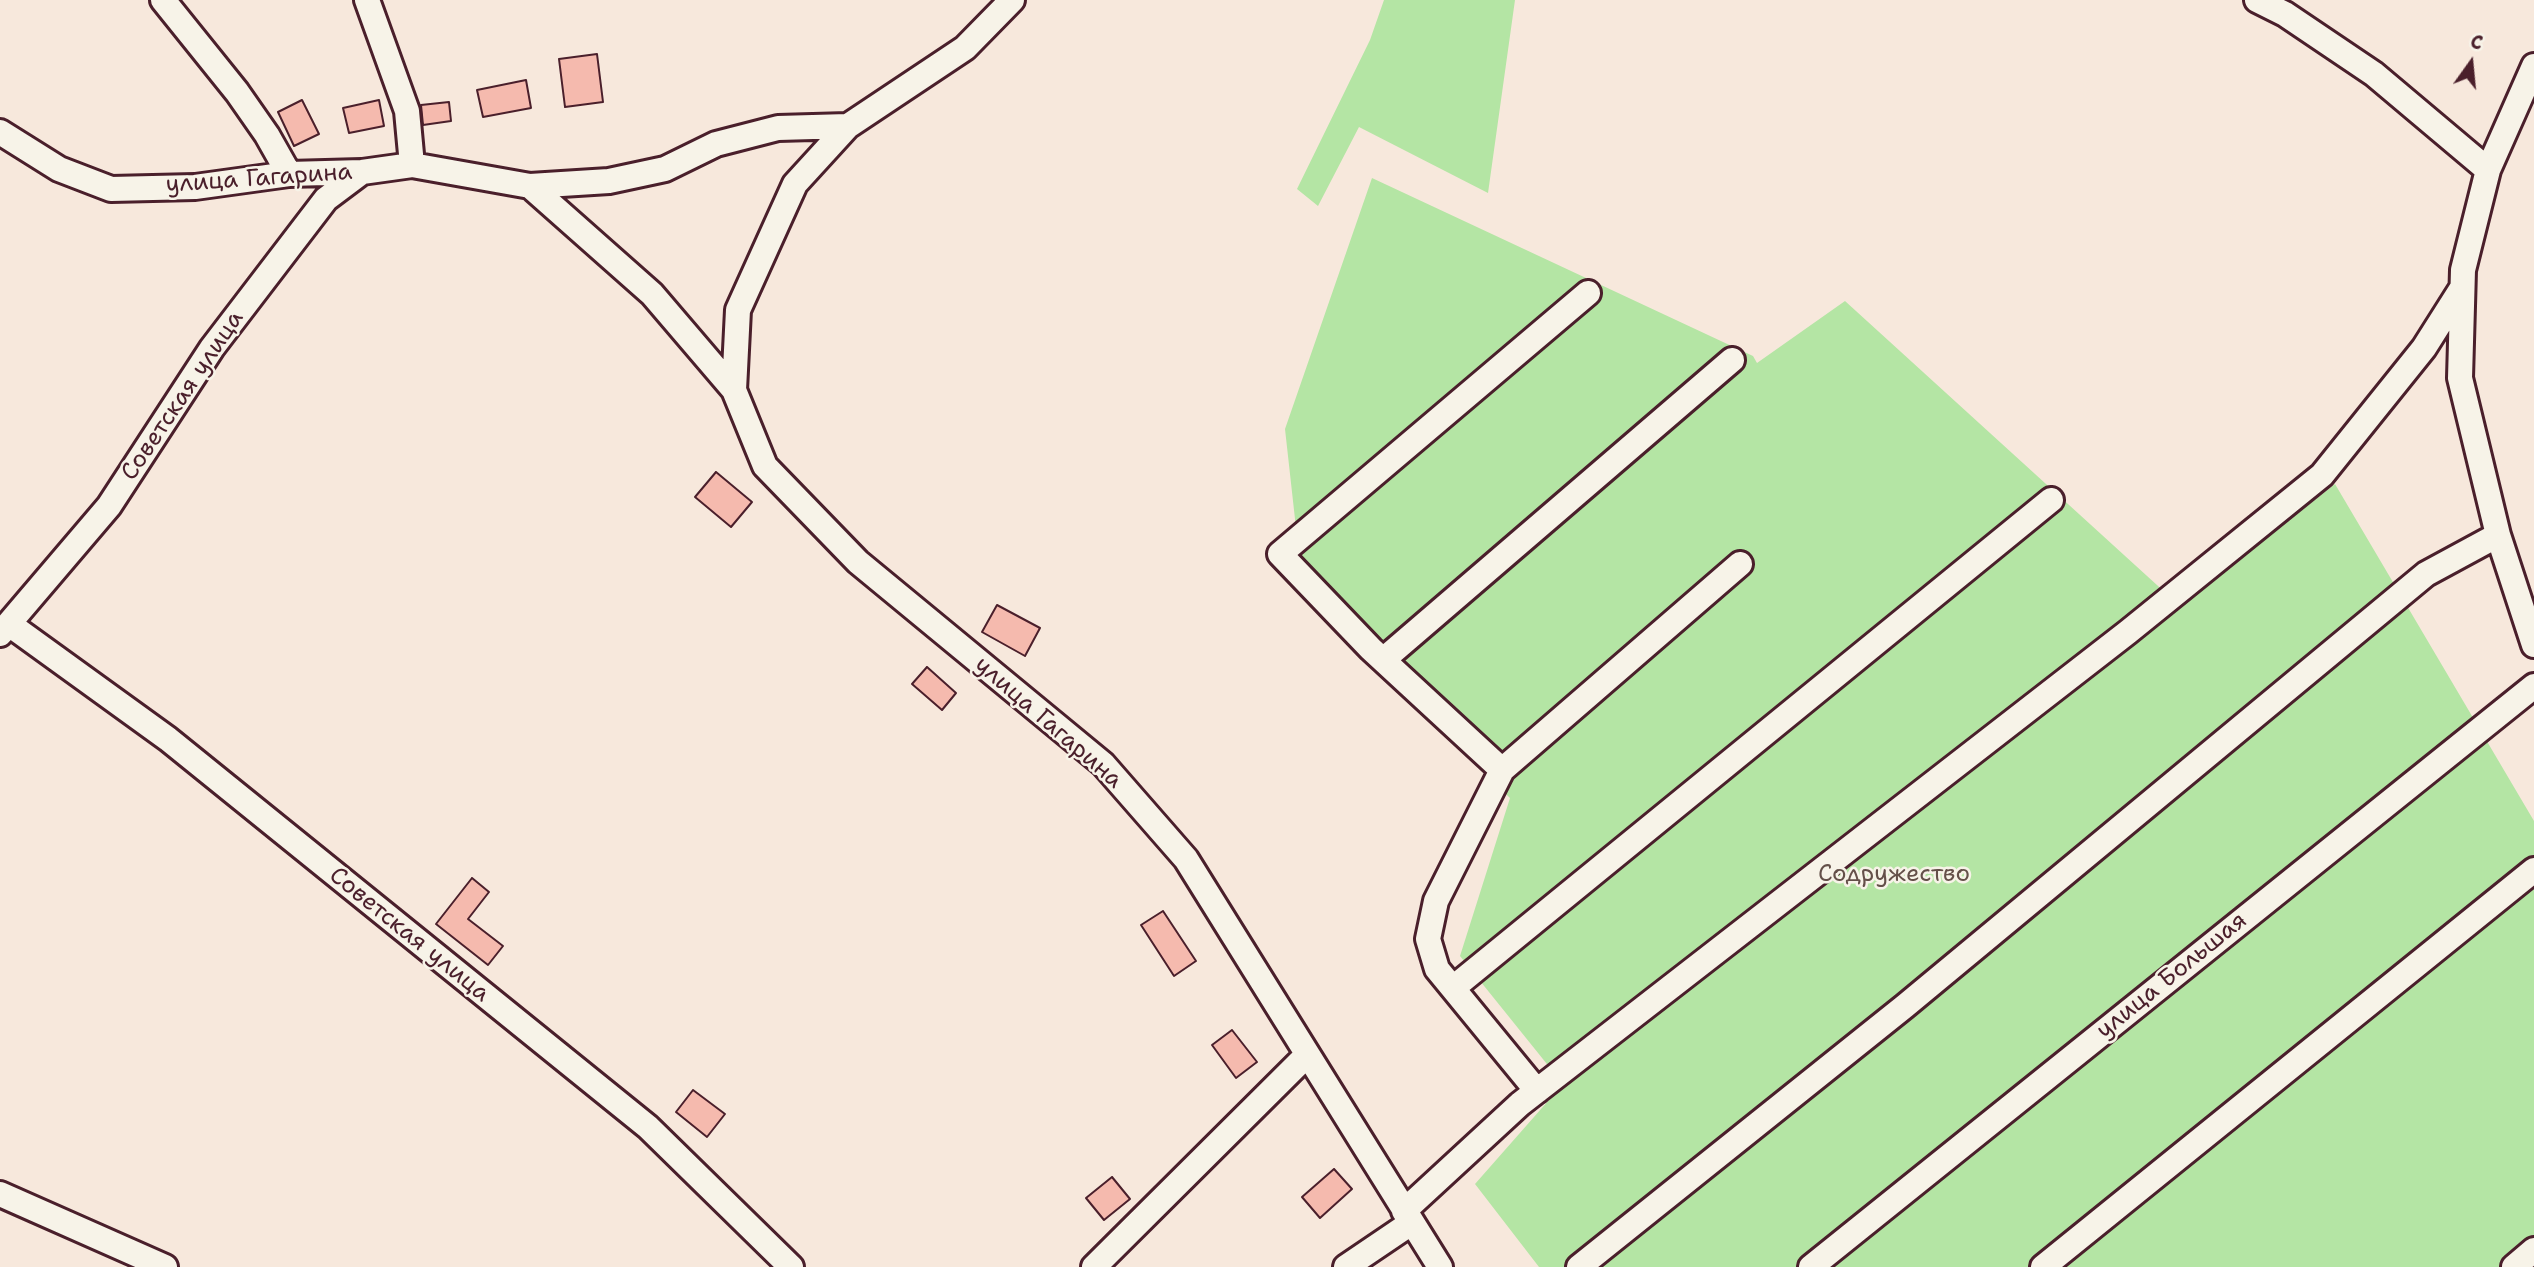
<!DOCTYPE html>
<meta charset="utf-8">
<style>
body{margin:0}
#map{position:relative;width:2534px;height:1267px;overflow:hidden;background:#f7e8dc;font-family:"Shantell Sans",sans-serif}
canvas{display:block}
.north{position:absolute;left:2436px;top:28px;width:70px;height:70px;-webkit-text-stroke:5px #f7f3e8;paint-order:stroke;rotate:15deg;font-size:19px;font-weight:700;line-height:28px;text-align:center;color:#4a1f2b}
.north::after{content:'';display:block;margin:auto;width:24px;height:32px;background:#4a1f2b;clip-path:polygon(50% 0,100% 100%,50% 72%,0 100%)}
</style>
<div id="map">
<canvas width="2534" height="1267"></canvas>
<div class="north">С</div>
</div>
<script>
const g = document.querySelector('canvas').getContext('2d');
g.lineJoin = 'round';
function fill(path, color) { g.fillStyle = color; g.fill(path, 'evenodd'); }
const poly = rows => new Path2D(rows.map(r => 'M' + r).join(''));
function strokePath(path, color, width, dash) { g.strokeStyle = color; g.lineWidth = width; g.lineCap = dash ? 'butt' : 'round'; g.setLineDash(dash || []); g.stroke(path); }
function drawText(font, color, halo, rows, align = 'center') {
  g.font = font + ' "Shantell Sans",sans-serif'; g.lineWidth = 5; g.setLineDash([]); g.textBaseline = 'middle'; g.strokeStyle = halo; g.fillStyle = color; for (const [text, x, y, turn = 0] of rows) {
    g.save(); g.translate(x, y); g.rotate((+turn || 0) * Math.PI / 180); g.textAlign = isNaN(turn) ? turn : align; if (halo) g.strokeText(text, 0, 0); g.fillText(text, 0, 0); g.restore();
  }
}
const green = poly([
 [1384,0,1515,0,1488,193,1359,127,1318,206,1297,189,1370,40],
 [1372,178,1753,356,1757,363,1845,301,2180,606,2335,484,2534,821,2534,1267,1539,1267,1475,1184,1563,1084,1460,956,1510,798,1304,600,1285,429]
]);
const building = poly([
 [597,54,603,102,565,107,559,59,597,54],
 [526,80,531,108,483,117,477,90,526,80],
 [302,100,319,134,294,146,278,112,302,100],
 [379,100,384,126,349,133,343,108,379,100],
 [449,102,451,121,423,125,421,105,449,102],
 [716,472,752,502,731,527,695,497,716,472],
 [997,605,1040,628,1025,656,982,632,997,605],
 [927,667,956,693,942,710,912,684,927,667],
 [472,878,489,892,468,919,503,946,488,965,436,924,472,878],
 [1163,911,1196,961,1174,976,1141,925,1163,911],
 [1232,1030,1257,1062,1236,1078,1212,1045,1232,1030],
 [693,1090,725,1114,707,1137,676,1112,693,1090],
 [1334,1169,1352,1189,1320,1218,1302,1197,1334,1169],
 [1112,1177,1130,1199,1104,1220,1086,1198,1112,1177]
]);
const street = poly([
 [163,0,237,92,267,135,289,174],
 [367,0,407,111,412,165],
 [1012,0,965,48,848,126,795,184,738,310,734,390,765,466,858,562,1103,764,1186,859,1440,1267],
 [2257,0,2285,14,2374,74,2488,170],
 [2534,66,2488,170,2463,270,2460,378,2498,535,2534,645],
 [0,132,59,169,111,189,195,187,289,174,362,172,412,165,530,186,652,294,734,390],
 [530,186,609,181,665,169,716,144,778,128,848,126],
 [9,624,168,739,648,1127,791,1267],
 [0,634,109,506,212,348,326,199,362,172],
 [1383,660,1732,360],
 [1502,770,1740,564],
 [1453,988,2051,500],
 [1537,1091,1437,969,1428,939,1436,901,1502,770,1371,649,1280,554,1588,293],
 [0,1194,165,1267],
 [1404,1211,1520,1104,2128,632,2322,475,2424,348,2462,288],
 [1094,1267,1307,1055],
 [1346,1267,1411,1223],
 [1579,1267,1905,1006,2426,574,2498,535],
 [1811,1267,2534,686],
 [2043,1267,2534,870],
 [2514,1267,2534,1250]
]);
const streetNames = [
 ["улица Гагарина",259,179,-4],
 ["Советская улица",183,396,-56],
 ["улица Гагарина",1048,723,41],
 ["Советская улица",409,935,39],
 ["улица Большая",2172,976,-39]
];
const parkNames = [
 ["Содружество",1894,875]
];
fill(green, '#b4e5a4');
fill(building, '#f5baae');
strokePath(building, '#4a1f2b', 2);
strokePath(street, '#4a1f2b', 30);
strokePath(street, '#f7f3e8', 24);
drawText('24px', '#4a1f2b', '#f7f3e8', streetNames);
drawText('24px', '#645049', '#f7f3e8', parkNames);
</script>
